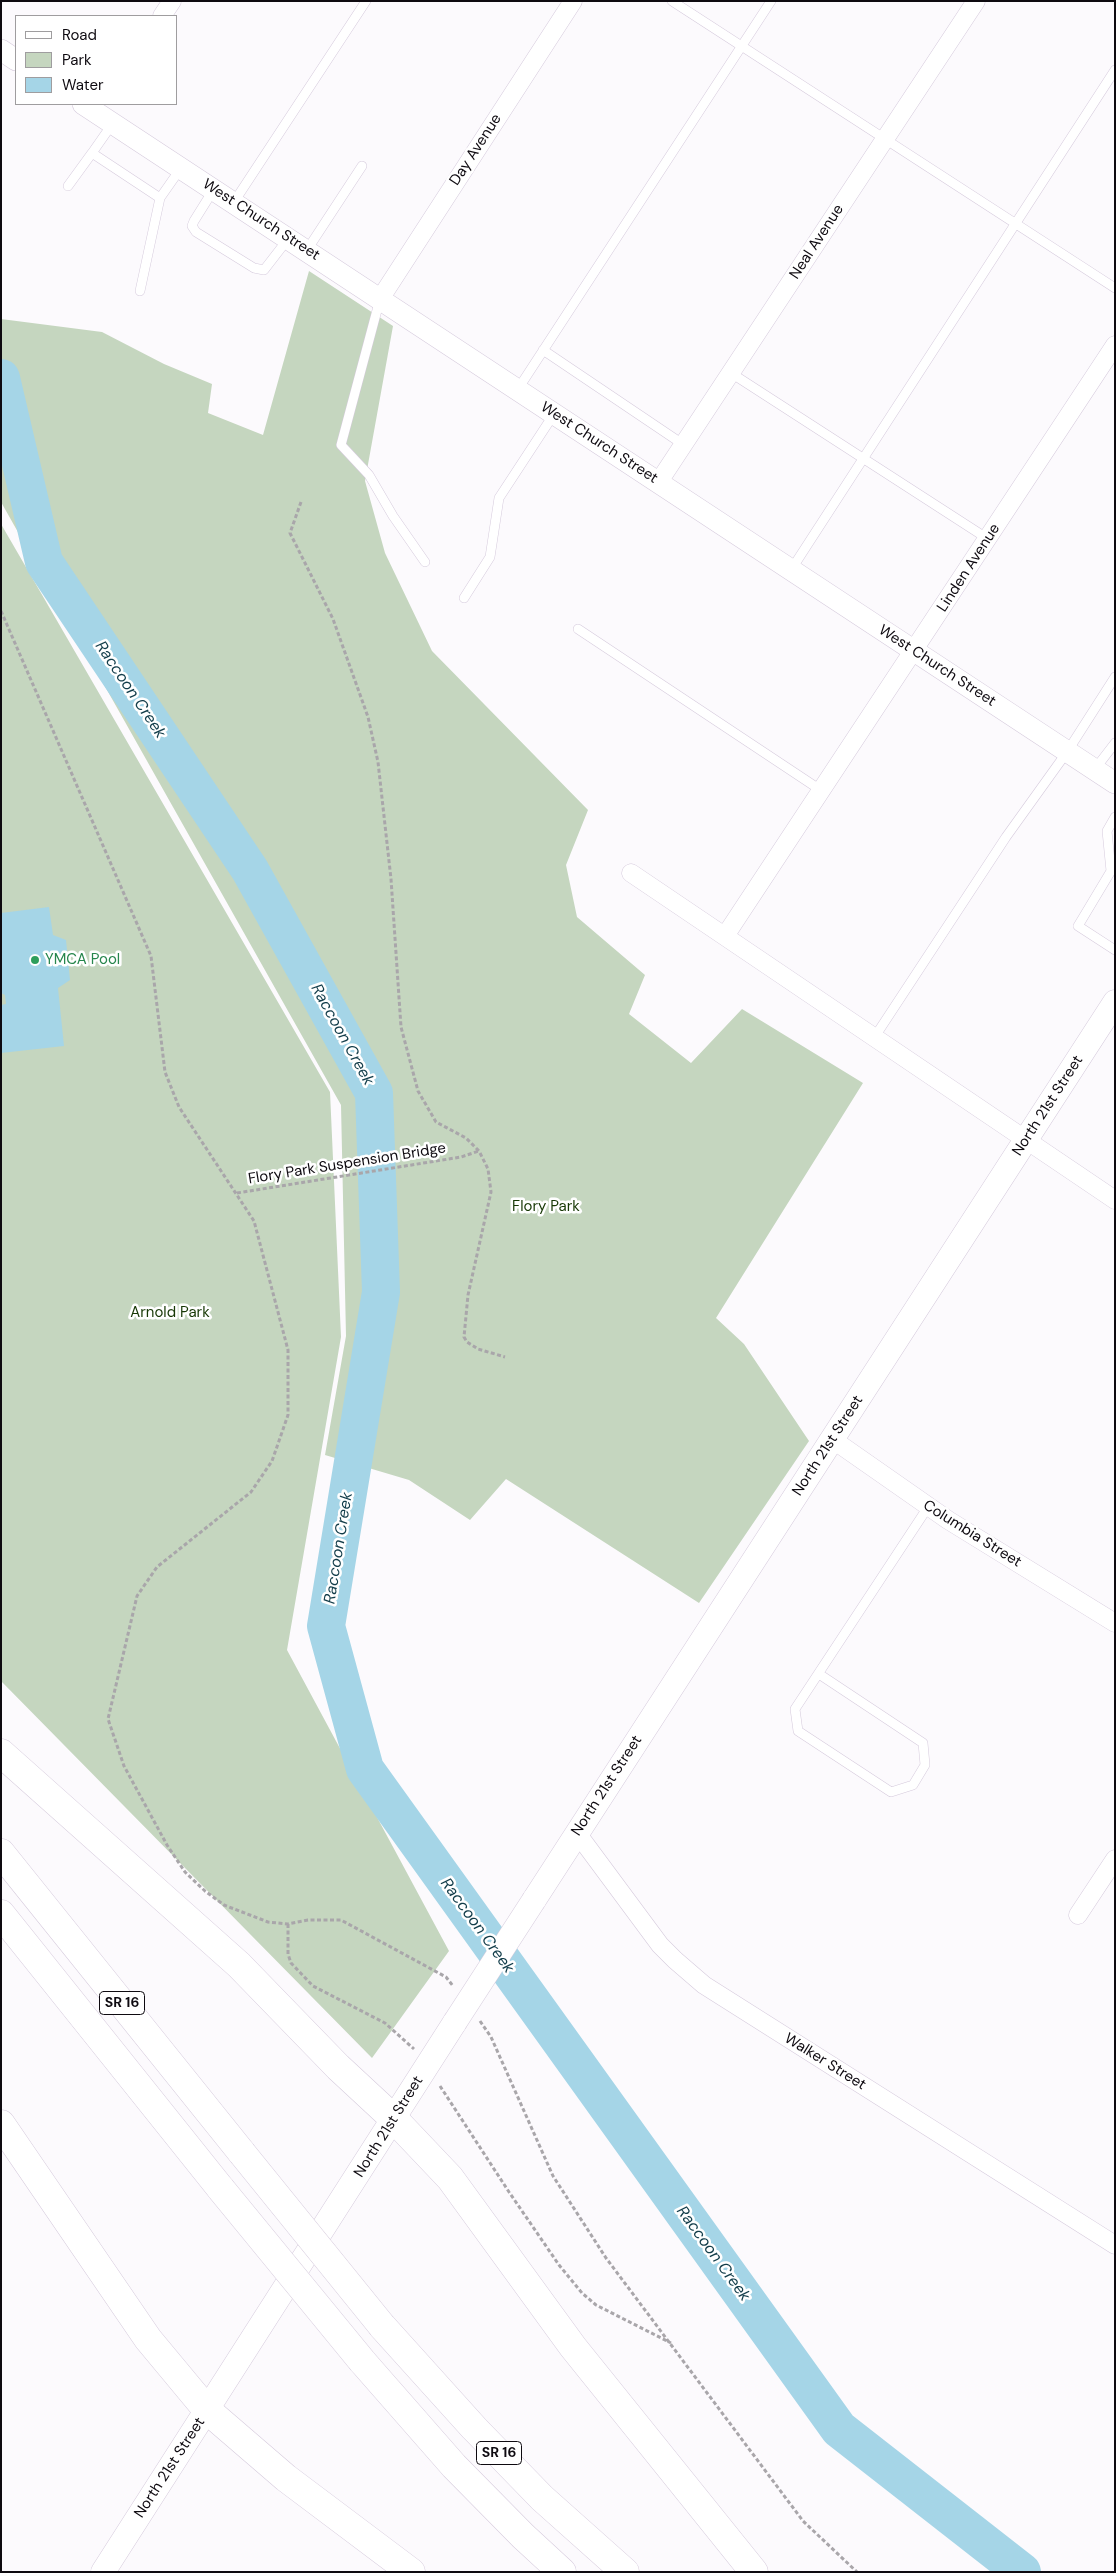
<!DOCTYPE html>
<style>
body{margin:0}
#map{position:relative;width:1116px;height:2573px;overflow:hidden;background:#fcfafd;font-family:"DM Sans",sans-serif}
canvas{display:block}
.frame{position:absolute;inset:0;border:2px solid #0e0a10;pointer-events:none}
.legend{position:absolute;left:15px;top:15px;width:162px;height:90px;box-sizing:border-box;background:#fff;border:1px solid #9f9d9f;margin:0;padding:6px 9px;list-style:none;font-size:15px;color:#0e0a10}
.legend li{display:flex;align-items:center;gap:10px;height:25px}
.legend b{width:25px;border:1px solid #9f9d9f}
</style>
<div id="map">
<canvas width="1116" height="2573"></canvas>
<div class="frame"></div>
<ul class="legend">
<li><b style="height:6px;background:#fff"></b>Road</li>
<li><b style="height:14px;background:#c5d6bf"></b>Park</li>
<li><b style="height:14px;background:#a5d5e7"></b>Water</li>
</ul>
</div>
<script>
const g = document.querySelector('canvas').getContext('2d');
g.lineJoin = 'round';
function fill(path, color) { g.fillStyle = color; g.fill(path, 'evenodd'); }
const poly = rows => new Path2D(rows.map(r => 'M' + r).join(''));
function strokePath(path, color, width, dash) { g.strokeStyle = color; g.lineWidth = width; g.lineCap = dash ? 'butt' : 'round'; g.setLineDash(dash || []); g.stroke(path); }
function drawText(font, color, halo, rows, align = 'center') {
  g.font = font + ' "DM Sans",sans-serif'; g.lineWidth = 5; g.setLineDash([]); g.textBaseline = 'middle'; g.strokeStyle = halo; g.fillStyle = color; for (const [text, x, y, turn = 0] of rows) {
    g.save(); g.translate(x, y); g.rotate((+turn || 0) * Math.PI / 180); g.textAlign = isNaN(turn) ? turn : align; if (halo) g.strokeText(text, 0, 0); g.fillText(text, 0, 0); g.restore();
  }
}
const green = poly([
 [309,271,393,326,365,481,385,553,432,651,588,810,566,865,577,917,645,975,629,1014,691,1063,742,1009,863,1083,716,1318,744,1344,809,1441,699,1603,506,1479,470,1520,409,1480,325,1455,346,1336,341,1105,1,502,1,319,102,332,164,364,212,384,208,413,263,435],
 [1,524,330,1092,341,1337,287,1650,449,1951,372,2058,1,1681]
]);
const water = poly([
 [49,907,53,935,66,940,70,980,58,988,64,1046,1,1053,1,1005,6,1004,5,995,1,993,1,913]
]);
const river = poly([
 [1,378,44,562,250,870,374,1093,381,1292,326,1626,365,1769,839,2429,1022,2572]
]);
const path = poly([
 [301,502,290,533,333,619,368,717,378,762,391,879,401,1027,418,1091,436,1122,466,1138,479,1151,488,1169,491,1192,468,1295,464,1337,467,1342,478,1349,505,1357],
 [1,611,151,956,165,1072,179,1107,254,1221,288,1350,288,1415,272,1461,251,1492,157,1567,137,1596,108,1719,124,1766,167,1845,185,1872,205,1891,224,1905,268,1922,288,1924,308,1920,341,1920,446,1977,453,1986],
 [237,1193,461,1157,479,1151],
 [288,1924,288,1954,291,1963,313,1986,385,2023,414,2049],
 [480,2021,491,2037,553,2176,606,2258,803,2521,857,2572],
 [440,2086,509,2192,559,2265,582,2293,596,2305,671,2343]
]);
const service = poly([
 [672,1,1115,288],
 [113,123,92,153,160,198],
 [68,186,92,153],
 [214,189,194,221,192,226,196,232,254,268,264,270,288,239],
 [234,202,366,1],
 [307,250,362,166],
 [140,291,160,198,181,168],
 [380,299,341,445,369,475,393,516,425,562],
 [543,350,684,445],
 [731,373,988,539],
 [518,389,771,1],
 [791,570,1115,70],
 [464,598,490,557,499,498,554,414],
 [578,629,822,791],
 [1095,769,1115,743],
 [1115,817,1107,831,1111,871,1078,926,1115,950],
 [874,1038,1006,837,1067,752,1115,677],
 [819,1674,923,1743,925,1765,913,1785,891,1792,798,1731,795,1709,928,1507]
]);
const minor = poly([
 [162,16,172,1],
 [380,299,573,1],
 [658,483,976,1],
 [631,873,1115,1200],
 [725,936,1115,345],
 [832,1439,948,1520,1115,1623],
 [577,1833,660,1945,675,1960,704,1985,1115,2245],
 [1078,1915,1115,1859]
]);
const tertiary = poly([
 [1,50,16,60],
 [83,104,1115,783]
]);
const secondary = poly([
 [534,1900,1115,1002],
 [103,2572,455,2022]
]);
const motorway = poly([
 [1,1753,239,1965,338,2067,394,2119,450,2178,573,2347,754,2572],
 [1,1853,242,2153],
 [1,1914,221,2189],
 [1,2124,148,2339,207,2410,286,2478,411,2572],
 [382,2326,474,2428,542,2498,625,2572],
 [362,2361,454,2466,523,2536,562,2572]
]);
const secondaryBridge = poly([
 [455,2022,534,1900]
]);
const motorwayBridge = poly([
 [242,2153,382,2326],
 [221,2189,362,2361]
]);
const markers = [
 [35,960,5,"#2e9e5b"]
];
const shields = [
 [122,2003,45],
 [499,2453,45]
];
const shieldNames = [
 ["SR 16",122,2003],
 ["SR 16",499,2453]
];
const streetNames = [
 ["Day Avenue",476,150,-57],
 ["West Church Street",261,220,33],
 ["Neal Avenue",817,242,-57],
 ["West Church Street",599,443,33],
 ["Linden Avenue",969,568,-57],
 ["West Church Street",937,666,33],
 ["North 21st Street",1048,1106,-57],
 ["Flory Park Suspension Bridge",347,1164,-9],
 ["North 21st Street",828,1446,-57],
 ["Columbia Street",972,1534,32],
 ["North 21st Street",607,1786,-57],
 ["Walker Street",825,2062,32],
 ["North 21st Street",389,2127,-58],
 ["North 21st Street",170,2468,-57]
];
const leisureNames = [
 ["YMCA Pool",45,960]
];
const parkNames = [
 ["Flory Park",546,1207],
 ["Arnold Park",170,1313]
];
const waterNames = [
 ["Raccoon Creek",130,690,56],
 ["Raccoon Creek",342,1035,61],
 ["Raccoon Creek",339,1548,-81],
 ["Raccoon Creek",477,1926,54],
 ["Raccoon Creek",713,2254,54]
];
fill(green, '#c5d6bf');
fill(water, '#a5d5e7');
strokePath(river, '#a5d5e7', 38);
strokePath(service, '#d5cadc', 10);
strokePath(minor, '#d5cadc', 19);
strokePath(tertiary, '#d5cadc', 22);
strokePath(secondary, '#d5cadc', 25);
strokePath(motorway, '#d5cadc', 29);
strokePath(path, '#a9a6aa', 3, [4, 2.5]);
strokePath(service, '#fff', 9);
strokePath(minor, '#fff', 18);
strokePath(tertiary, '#fff', 21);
strokePath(secondary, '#fff', 24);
strokePath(motorway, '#fff', 28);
strokePath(secondaryBridge, '#d5cadc', 25, []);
strokePath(motorwayBridge, '#d5cadc', 29, []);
strokePath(secondaryBridge, '#fff', 24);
strokePath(motorwayBridge, '#fff', 28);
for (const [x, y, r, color] of markers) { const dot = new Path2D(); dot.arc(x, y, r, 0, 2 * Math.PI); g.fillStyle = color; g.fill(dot); strokePath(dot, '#fff', 2); }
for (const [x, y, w] of shields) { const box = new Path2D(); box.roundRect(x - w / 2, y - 11.5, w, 23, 4); g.fillStyle = '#fff'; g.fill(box); strokePath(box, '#0e0a10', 1); }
drawText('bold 14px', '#0e0a10', null, shieldNames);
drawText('15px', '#0e0a10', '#fff', streetNames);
drawText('15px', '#27864d', '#fff', leisureNames, 'left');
drawText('15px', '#173805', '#fff', parkNames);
drawText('italic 16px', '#123d4a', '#fff', waterNames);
</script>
